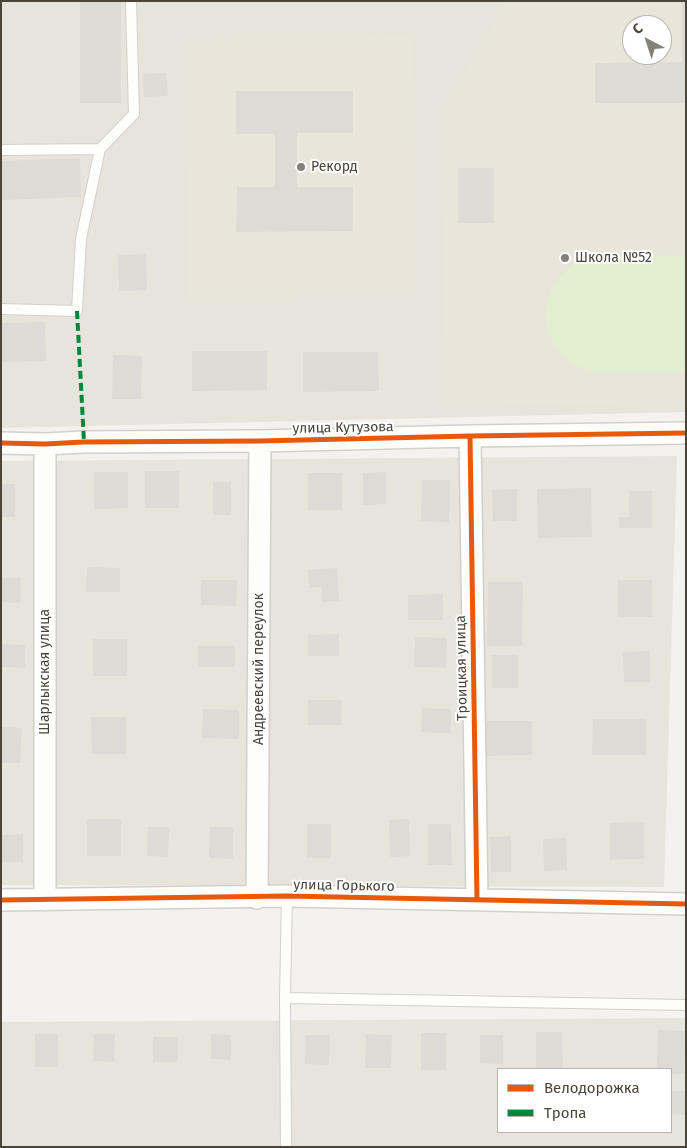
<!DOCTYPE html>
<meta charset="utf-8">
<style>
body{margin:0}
#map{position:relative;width:687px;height:1148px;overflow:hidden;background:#f4f2ee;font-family:"Fira Sans",sans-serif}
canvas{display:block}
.frame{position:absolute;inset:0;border:2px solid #4b4439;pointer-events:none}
.legend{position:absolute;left:497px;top:1068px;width:175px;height:65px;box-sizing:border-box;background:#fff;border:1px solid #b7b4b0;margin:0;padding:6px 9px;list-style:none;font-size:15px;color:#4b4439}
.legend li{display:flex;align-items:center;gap:10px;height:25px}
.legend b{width:25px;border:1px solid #b7b4b0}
.north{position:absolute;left:622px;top:15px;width:50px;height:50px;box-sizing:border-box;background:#fff;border:1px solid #b7b4b0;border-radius:50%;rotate:320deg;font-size:14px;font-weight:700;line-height:20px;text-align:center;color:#4b4439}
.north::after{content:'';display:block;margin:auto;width:18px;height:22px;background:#868178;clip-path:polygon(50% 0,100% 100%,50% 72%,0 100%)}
</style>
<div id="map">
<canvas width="687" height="1148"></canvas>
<div class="frame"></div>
<ul class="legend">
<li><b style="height:6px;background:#e8590c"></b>Велодорожка</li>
<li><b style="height:6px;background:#00873e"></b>Тропа</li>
</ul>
<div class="north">С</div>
</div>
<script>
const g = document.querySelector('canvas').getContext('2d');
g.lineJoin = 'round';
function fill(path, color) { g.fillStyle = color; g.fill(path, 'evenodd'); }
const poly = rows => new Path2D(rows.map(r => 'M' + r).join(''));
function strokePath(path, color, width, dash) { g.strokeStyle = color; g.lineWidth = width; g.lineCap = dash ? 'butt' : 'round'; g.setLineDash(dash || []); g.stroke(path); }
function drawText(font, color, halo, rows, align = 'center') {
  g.font = font + ' "Fira Sans",sans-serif'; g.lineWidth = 4; g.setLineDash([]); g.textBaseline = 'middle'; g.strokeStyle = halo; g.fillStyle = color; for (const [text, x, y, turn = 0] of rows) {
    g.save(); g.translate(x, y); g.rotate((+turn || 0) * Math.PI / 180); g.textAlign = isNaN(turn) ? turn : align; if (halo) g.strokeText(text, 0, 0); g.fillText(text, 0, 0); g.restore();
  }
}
const residential = poly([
 [1,1,686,1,686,412,1,428],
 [632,25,662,25,662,55,632,55],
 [677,456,664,887,1,885,1,461],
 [686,1018,686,1147,1,1147,1,1022],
 [498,1069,671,1069,671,1132,498,1132]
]);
const education = poly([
 [508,1,686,1,686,401,447,407,440,115],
 [632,25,662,25,662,55,632,55],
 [413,37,416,295,188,298,185,40]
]);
const green = poly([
 [600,255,686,255,686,373,604,373,592,372,573,364,557,349,549,333,546,321,546,307,551,290,559,277,574,263,591,256]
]);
const building = poly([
 [80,1,121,1,121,103,80,103],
 [682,1,686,1,686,103,595,103,595,63,682,62],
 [166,73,168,96,144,97,143,74],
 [236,91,353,91,353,133,297,133,297,187,353,187,353,231,236,232,237,187,275,187,275,134,236,134],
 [80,158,81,197,1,200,1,161],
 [458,168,494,168,494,223,458,223],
 [146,254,147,290,119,291,118,255],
 [45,322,46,361,1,362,1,323],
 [192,351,267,351,267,390,192,391],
 [303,352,378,352,379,391,303,392],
 [113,355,142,356,141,399,112,399],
 [145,471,179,471,179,508,145,508],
 [94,472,128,472,128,508,94,509],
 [386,472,386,504,363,505,363,473],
 [308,473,342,473,342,510,308,510],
 [422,480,450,480,449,522,421,521],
 [213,482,231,482,231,515,213,515],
 [1,484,15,484,15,517,1,517],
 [591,488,592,537,538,538,537,489],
 [517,489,517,521,493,521,492,490],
 [629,491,652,491,652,528,619,528,619,517,629,517],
 [87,567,120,568,120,592,86,592],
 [337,568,339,601,322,602,321,587,309,588,308,570],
 [1,578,21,578,20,603,1,602],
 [201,580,237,580,236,606,201,605],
 [618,580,652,580,652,617,618,617],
 [488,582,523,582,522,646,487,646],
 [443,594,443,620,408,620,408,595],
 [339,634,339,656,308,656,308,635],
 [415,637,447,638,446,668,414,667],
 [93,639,127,639,127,676,93,676],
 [1,644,25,645,25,668,1,667],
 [198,646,235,646,235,667,198,667],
 [650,651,650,682,624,682,623,652],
 [492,655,518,655,518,688,492,688],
 [308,700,342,700,341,725,308,725],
 [422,708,451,709,451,733,421,732],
 [203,709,239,710,239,739,202,738],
 [91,717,126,717,126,754,92,754],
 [593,719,646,719,646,755,592,755],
 [486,721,532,721,532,755,486,756],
 [2,727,22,728,20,763,1,763],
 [87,819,121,819,121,856,87,856],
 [409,819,410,856,390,857,389,820],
 [644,822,644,859,610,860,610,823],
 [307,824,331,824,331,858,307,858],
 [428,824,451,824,452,865,428,865],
 [148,827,169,827,168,857,147,856],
 [210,827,233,827,233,859,209,858],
 [23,834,23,862,1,862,1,835],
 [511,836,511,872,491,872,490,837],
 [566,838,567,870,544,871,543,839],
 [658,1030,685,1031,684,1074,671,1074,671,1069,657,1069],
 [536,1032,562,1032,563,1069,536,1069],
 [421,1033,446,1033,446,1070,421,1070],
 [35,1034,58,1034,58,1067,35,1067],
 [94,1034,115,1034,114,1062,93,1061],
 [211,1034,231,1035,231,1060,211,1059],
 [366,1034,392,1035,391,1068,365,1068],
 [306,1035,330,1035,329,1065,305,1064],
 [480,1035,503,1035,503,1064,480,1063],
 [153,1037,178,1037,177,1062,153,1062],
 [671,1091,685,1091,685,1115,671,1114]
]);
const service = poly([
 [1,150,100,149],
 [1,309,77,311,81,239,100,149,134,114,131,1],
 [285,998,686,1005],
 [286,1147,285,998,287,896]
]);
const minor = poly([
 [470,436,477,900],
 [1,443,45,444,84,442,260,441,470,436,686,433],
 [257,898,260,441],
 [1,900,287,896,686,904],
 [45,900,45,444]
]);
const quiet = poly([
 [77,311,84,442]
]);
const cycleway = poly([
 [470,436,477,900],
 [1,443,45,444,84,442,260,441,470,436,686,433],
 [1,900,287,896,686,904]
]);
const markers = [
 [301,167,5,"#868178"],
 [565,258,5,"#868178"]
];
const poiNames = [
 ["Рекорд",311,167],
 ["Школа №52",575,258]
];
const streetNames = [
 ["улица Кутузова",343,428,-1],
 ["Троицкая улица",462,668,-91],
 ["Андреевский переулок",259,669,-90],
 ["Шарлыкская улица",45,672,-90],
 ["улица Горького",344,886,1]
];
fill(residential, '#e7e4dc');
fill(education, '#eae5da');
fill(green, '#e1eecf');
fill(building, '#dedbd6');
strokePath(service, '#d2d0cb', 12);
strokePath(minor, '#d2d0cb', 24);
strokePath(service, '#fdfdfc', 10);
strokePath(minor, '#fdfdfc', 21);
strokePath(quiet, '#00873e', 4, [8, 4]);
strokePath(cycleway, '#e8590c', 5);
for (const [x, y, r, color] of markers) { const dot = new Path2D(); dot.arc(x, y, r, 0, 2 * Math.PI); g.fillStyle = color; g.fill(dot); strokePath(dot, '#fff', 2); }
drawText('14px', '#4b4439', '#fff', poiNames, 'left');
drawText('14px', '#4b4439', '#fff', streetNames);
</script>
